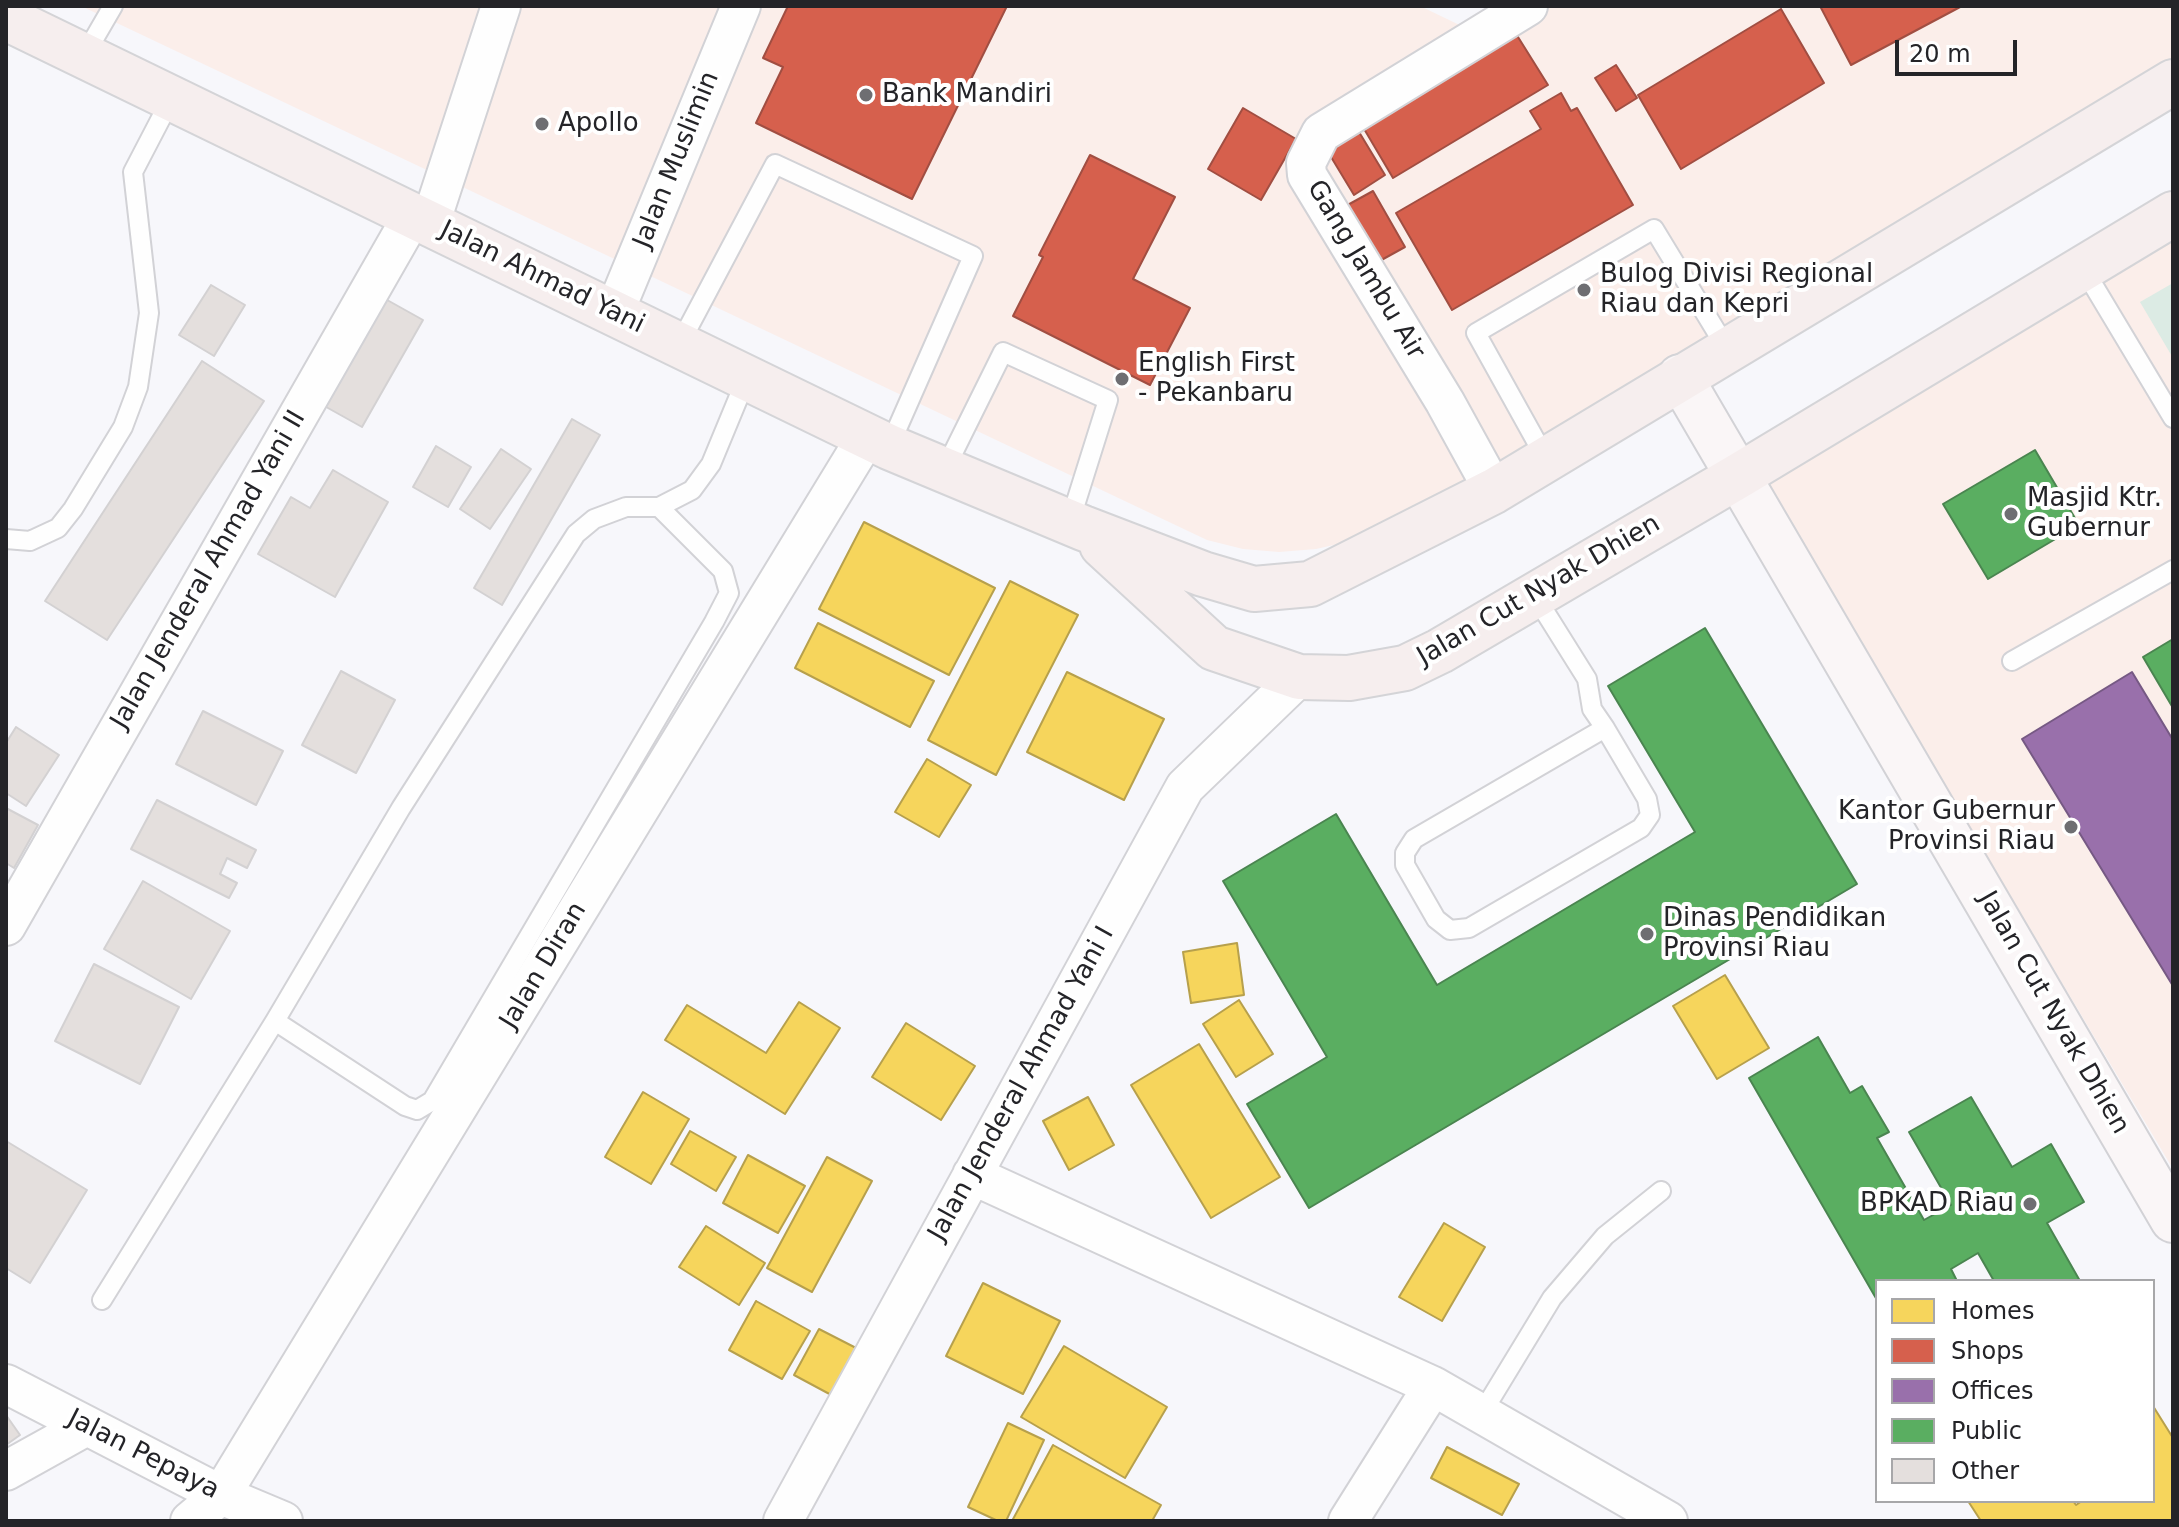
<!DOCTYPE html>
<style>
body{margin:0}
#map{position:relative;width:2179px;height:1527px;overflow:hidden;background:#f7f7fb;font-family:"DejaVu Sans",sans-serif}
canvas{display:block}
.frame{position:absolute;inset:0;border:8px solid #242428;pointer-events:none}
.legend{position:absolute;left:1875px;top:1279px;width:280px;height:224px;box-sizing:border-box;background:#fff;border:2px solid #a7a7a9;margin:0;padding:10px 14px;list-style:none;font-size:24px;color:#242428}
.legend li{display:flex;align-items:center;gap:16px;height:40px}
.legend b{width:40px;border:2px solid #a7a7a9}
.scale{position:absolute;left:1895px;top:40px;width:122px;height:36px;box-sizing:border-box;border:4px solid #242428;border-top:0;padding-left:10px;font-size:24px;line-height:28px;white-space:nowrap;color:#242428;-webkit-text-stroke:6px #fff;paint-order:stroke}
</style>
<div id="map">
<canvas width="2179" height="1527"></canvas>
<div class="frame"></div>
<ul class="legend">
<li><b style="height:22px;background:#f6d55c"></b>Homes</li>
<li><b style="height:22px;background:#d6604d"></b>Shops</li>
<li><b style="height:22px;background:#9970ab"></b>Offices</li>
<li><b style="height:22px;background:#5aae61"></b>Public</li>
<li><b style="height:22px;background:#e4dfdd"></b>Other</li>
</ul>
<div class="scale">20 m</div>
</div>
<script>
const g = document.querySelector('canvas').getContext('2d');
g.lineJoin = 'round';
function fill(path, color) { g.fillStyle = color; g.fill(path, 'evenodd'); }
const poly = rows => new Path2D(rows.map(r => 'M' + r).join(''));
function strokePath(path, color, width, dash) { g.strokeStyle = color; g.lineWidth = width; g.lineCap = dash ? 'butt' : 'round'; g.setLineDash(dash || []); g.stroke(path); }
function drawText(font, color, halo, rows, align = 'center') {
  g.font = font + ' "DejaVu Sans",sans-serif'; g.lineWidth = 8; g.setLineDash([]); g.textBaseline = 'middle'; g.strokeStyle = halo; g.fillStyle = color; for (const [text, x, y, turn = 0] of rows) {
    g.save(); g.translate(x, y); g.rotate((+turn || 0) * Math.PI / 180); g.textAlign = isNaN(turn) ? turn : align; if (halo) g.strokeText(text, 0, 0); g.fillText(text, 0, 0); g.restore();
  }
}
const commercial = poly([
 [81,6,1420,6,1472,31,1489,6,2173,6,2173,61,1405,517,1347,542,1316,549,1279,552,1243,549,1207,540],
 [2173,240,2173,1169,1765,485]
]);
const green = poly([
 [2173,283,2173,358,2140,302]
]);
const homes = poly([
 [864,522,995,588,949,675,819,609,864,522],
 [1010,581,1078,615,996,775,928,740,1010,581],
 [818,623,934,681,910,727,795,668,818,623],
 [1067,672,1164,719,1124,800,1027,752,1067,672],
 [927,759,971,785,939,837,895,812,927,759],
 [1237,943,1244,995,1191,1003,1183,952,1237,943],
 [1725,975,1769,1048,1717,1079,1673,1006,1725,975],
 [1239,1000,1273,1054,1236,1077,1203,1024,1239,1000],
 [799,1002,840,1028,785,1114,665,1040,687,1005,766,1053,799,1002],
 [906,1023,975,1066,941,1120,872,1077,906,1023],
 [1199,1044,1280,1177,1211,1218,1131,1085,1199,1044],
 [643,1092,689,1119,651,1184,605,1157,643,1092],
 [1088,1097,1114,1145,1069,1170,1043,1121,1088,1097],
 [690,1131,736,1157,716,1191,671,1164,690,1131],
 [748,1155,805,1186,778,1233,723,1203,748,1155],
 [827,1157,872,1181,812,1292,767,1268,827,1157],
 [1444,1223,1485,1247,1442,1321,1399,1297,1444,1223],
 [706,1226,765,1263,739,1305,679,1267,706,1226],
 [983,1283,1060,1321,1023,1394,946,1356,983,1283],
 [756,1301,810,1331,782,1379,729,1350,756,1301],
 [819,1329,860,1350,835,1397,794,1375,819,1329],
 [1064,1346,1167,1407,1125,1478,1021,1417,1064,1346],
 [2153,1406,2173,1438,2173,1521,1981,1521,1968,1501,2073,1501,2076,1505,2082,1501,2153,1501,2153,1406],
 [1008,1423,1044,1440,1006,1521,998,1521,968,1507,1008,1423],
 [1053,1445,1161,1505,1152,1521,1012,1521,1053,1445],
 [1447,1447,1519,1484,1502,1515,1431,1478,1447,1447]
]);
const shops = poly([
 [788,6,1007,6,912,199,756,123,783,67,763,58,788,6],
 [1820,6,1962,6,1851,65,1820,6],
 [1781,9,1824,83,1681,169,1638,95,1781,9],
 [1513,29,1548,85,1393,178,1360,122,1513,29],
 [1616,65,1637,98,1616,111,1595,78,1616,65],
 [1561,93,1571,111,1577,108,1633,205,1452,310,1396,213,1541,129,1530,111,1561,93],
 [1243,108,1296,139,1261,200,1208,169,1243,108],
 [1356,127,1385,175,1354,195,1325,147,1356,127],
 [1090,155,1175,197,1133,279,1190,308,1150,385,1013,316,1043,257,1039,255,1090,155],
 [1373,191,1405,247,1376,263,1344,207,1373,191]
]);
const offices = poly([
 [2132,672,2173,740,2173,986,2022,739,2132,672]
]);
const public = poly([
 [2035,450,2079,525,1988,579,1943,504,2035,450],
 [1705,628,1857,884,1309,1208,1247,1104,1327,1057,1223,881,1336,814,1437,985,1695,832,1608,686,1705,628],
 [2173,639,2173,708,2143,657,2173,639],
 [1818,1037,1850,1093,1862,1086,1889,1132,1877,1138,1924,1220,1951,1205,1909,1132,1971,1097,2012,1167,2051,1144,2084,1202,2047,1223,2080,1281,1994,1281,1978,1253,1951,1269,1957,1281,1877,1281,1877,1300,1749,1078,1818,1037]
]);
const building = poly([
 [211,285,245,305,214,356,179,335,211,285],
 [380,296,423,320,362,427,319,403,380,296],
 [202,361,264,401,107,640,45,601,202,361],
 [572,419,600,435,502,605,474,588,572,419],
 [436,446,471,467,448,507,413,487,436,446],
 [501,449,531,469,490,529,460,509,501,449],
 [333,470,388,502,335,597,258,554,291,497,310,508,333,470],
 [341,671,395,700,356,773,302,745,341,671],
 [203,711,283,751,256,805,176,764,203,711],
 [16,727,59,755,26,806,6,793,6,743,16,727],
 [157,800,256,850,247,868,227,858,220,874,237,883,229,898,131,849,157,800],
 [6,808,38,825,14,868,6,863,6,808],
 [143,881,230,931,191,999,104,949,143,881],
 [94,964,179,1007,140,1084,55,1041,94,964],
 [6,1141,87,1190,30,1283,6,1268,6,1141],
 [6,1415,20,1435,6,1445,6,1415]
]);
const lane = poly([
 [84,56,113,6],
 [2083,268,2173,418],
 [679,345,775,164,973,256,889,447],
 [1546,459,1476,333,1654,229,1727,349],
 [945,469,1003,352,1108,400,1070,521],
 [6,539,30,541,58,528,73,509,123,427,138,387,149,313,133,172,171,99],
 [1535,596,1587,679,1592,709,1605,728,1647,799,1650,815,1641,828,1469,928,1450,930,1436,919,1405,865,1405,853,1414,839,1605,728],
 [2012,661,2173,570],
 [275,1021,405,1106,417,1110,432,1101,714,622,729,593,723,571,659,507],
 [102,1300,275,1021,401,808,576,534,594,519,626,507,659,507,692,490,711,464,747,377],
 [1482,1413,1552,1298,1605,1236,1661,1191]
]);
const street = poly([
 [430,224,501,6],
 [614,313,741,6],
 [1494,491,1445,402,1307,175,1306,163,1321,133,1528,6],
 [6,926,413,215],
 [972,1175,1433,1386,1668,1521],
 [6,1384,221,1495,283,1521],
 [6,1471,85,1427],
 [190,1521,221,1495,867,436],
 [783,1521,1185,787,1299,677],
 [1348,1521,1433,1386]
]);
const secondary = poly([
 [1680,377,2173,1220]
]);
const primary = poly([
 [6,18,889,447,1083,528,1203,574,1254,589,1310,584,1494,491,2173,82],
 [1102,545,1214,648,1299,677,1349,678,1405,668,1440,651,1740,475,2173,214]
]);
const markers = [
 [866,95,8,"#6e6e72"],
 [542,124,8,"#6e6e72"],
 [1584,290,8,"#6e6e72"],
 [1122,379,8,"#6e6e72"],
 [2011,514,8,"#6e6e72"],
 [2071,827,8,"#6e6e72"],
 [1647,934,8,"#6e6e72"],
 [2030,1204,8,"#6e6e72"]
];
const poiNames = [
 ["Bank Mandiri",882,95],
 ["Apollo",558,124],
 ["Bulog Divisi Regional",1600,275],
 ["Riau dan Kepri",1600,305],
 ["English First",1138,364],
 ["- Pekanbaru",1138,394],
 ["Masjid Ktr.",2027,499],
 ["Gubernur",2027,529],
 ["Kantor Gubernur",2055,812,"right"],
 ["Provinsi Riau",2055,842,"right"],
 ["Dinas Pendidikan",1663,919],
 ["Provinsi Riau",1663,949],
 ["BPKAD Riau",2014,1204,"right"]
];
const streetNames = [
 ["Jalan Muslimin",677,160,-68],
 ["Gang Jambu Air",1365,270,59],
 ["Jalan Ahmad Yani",542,278,26],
 ["Jalan Jenderal Ahmad Yani II",209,570,-60],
 ["Jalan Cut Nyak Dhien",1539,591,-30],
 ["Jalan Diran",544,966,-59],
 ["Jalan Cut Nyak Dhien",2053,1013,60],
 ["Jalan Jenderal Ahmad Yani I",1022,1084,-61],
 ["Jalan Pepaya",143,1455,27]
];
fill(commercial, '#fbeeea');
fill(green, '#dcebe4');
fill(homes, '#f6d55c');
strokePath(homes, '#b7a04c', 2);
fill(shops, '#d6604d');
strokePath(shops, '#a14e42', 2);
fill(offices, '#9970ab');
strokePath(offices, '#765984', 2);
fill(public, '#5aae61');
strokePath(public, '#4a8550', 2);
fill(building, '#e4dfdd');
strokePath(building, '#d3d1d2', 2);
strokePath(lane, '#d2d2d6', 22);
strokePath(street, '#d2d2d6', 42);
strokePath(secondary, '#d2d2d6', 48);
strokePath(primary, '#d4d4d7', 48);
strokePath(lane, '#fefefe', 18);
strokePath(street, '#fefefe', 38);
strokePath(secondary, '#faf6f7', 44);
strokePath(primary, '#f6eeee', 44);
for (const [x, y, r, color] of markers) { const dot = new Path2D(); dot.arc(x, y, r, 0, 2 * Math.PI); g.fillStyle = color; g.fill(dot); strokePath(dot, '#fff', 3); }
drawText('26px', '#242428', '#fff', poiNames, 'left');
drawText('26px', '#242428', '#fff', streetNames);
</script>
